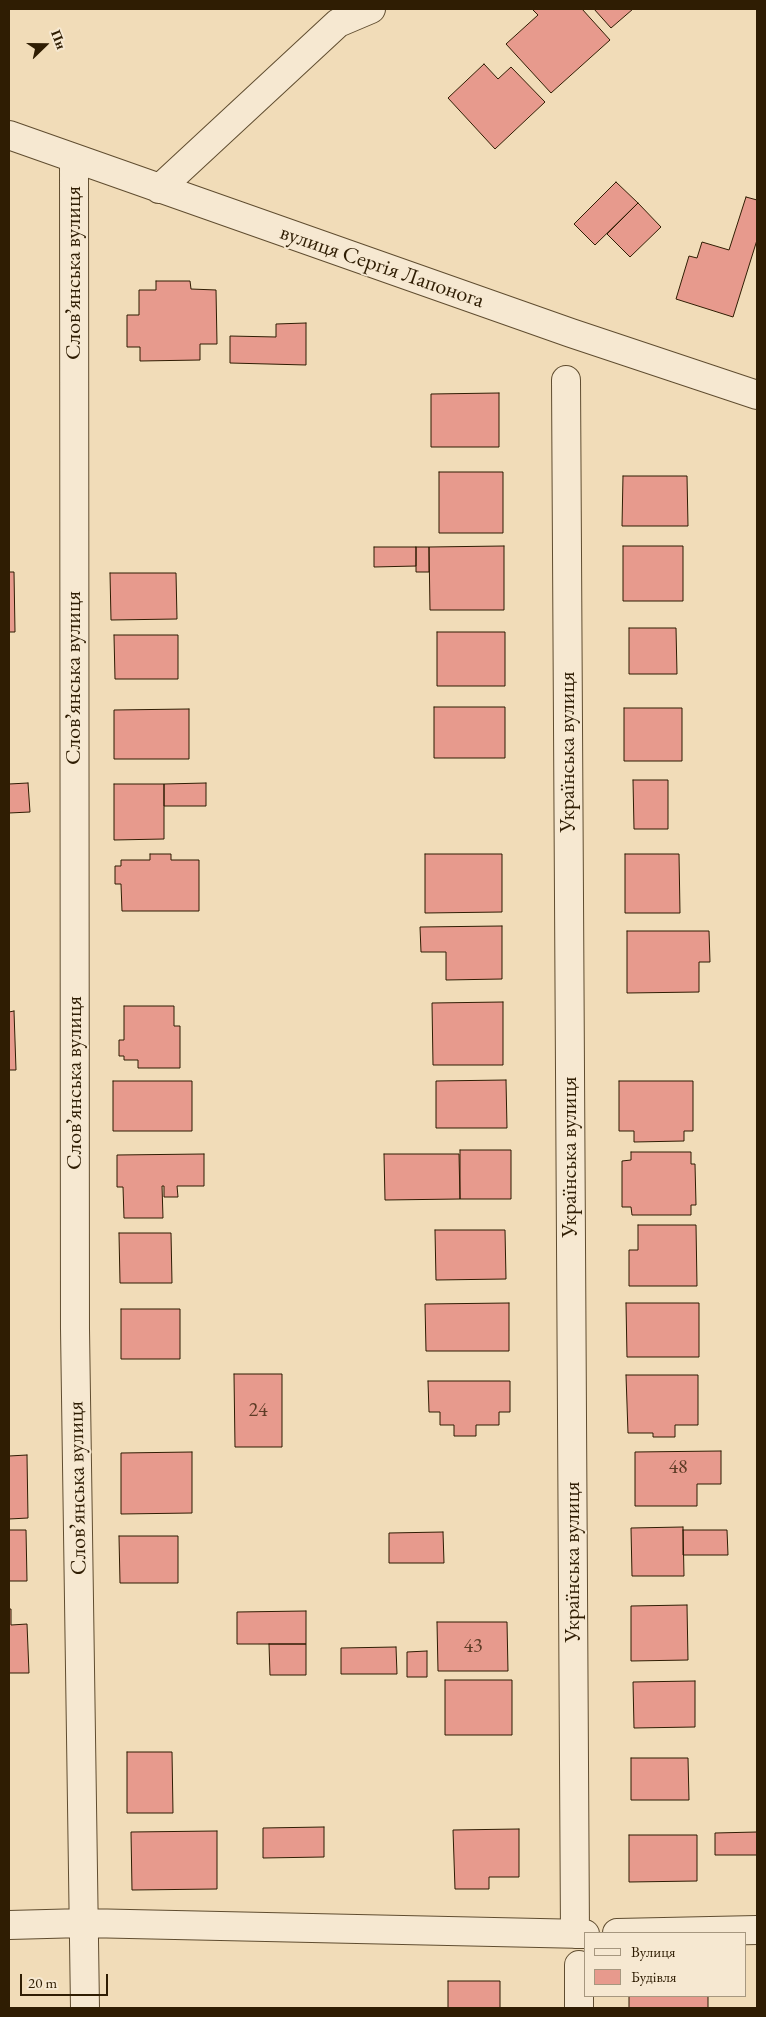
<!DOCTYPE html>
<meta charset="utf-8">
<style>
body{margin:0}
#map{position:relative;width:766px;height:2017px;overflow:hidden;background:#f1dcb8;font-family:"EB Garamond",serif}
canvas{display:block}
.frame{position:absolute;inset:0;border:10px solid #2f1d03;pointer-events:none}
.legend{position:absolute;left:584px;top:1932px;width:162px;height:65px;box-sizing:border-box;background:#f6e8d1;border:1px solid #a6977f;margin:0;padding:6px 9px;list-style:none;font-size:15px;color:#2f1d03}
.legend li{display:flex;align-items:center;gap:10px;height:25px}
.legend b{width:25px;border:1px solid #a6977f}
.north{position:absolute;left:20px;top:20px;width:50px;height:50px;-webkit-text-stroke:4px #f6e8d1;paint-order:stroke;rotate:68deg;font-size:14px;font-weight:700;line-height:20px;text-align:center;color:#2f1d03}
.north::after{content:'';display:block;margin:auto;width:18px;height:22px;background:#2f1d03;clip-path:polygon(50% 0,100% 100%,50% 72%,0 100%)}
.scale{position:absolute;left:20px;top:1974px;width:88px;height:22px;box-sizing:border-box;border:2px solid #2f1d03;border-top:0;padding-left:6px;font-size:15px;line-height:18px;white-space:nowrap;color:#2f1d03;-webkit-text-stroke:4px #f6e8d1;paint-order:stroke}
</style>
<div id="map">
<canvas width="766" height="2017"></canvas>
<div class="frame"></div>
<ul class="legend">
<li><b style="height:6px;background:#f6e8d1"></b>Вулиця</li>
<li><b style="height:14px;background:#e79a8d"></b>Будівля</li>
</ul>
<div class="north">Пн</div>
<div class="scale">20 m</div>
</div>
<script>
const g = document.querySelector('canvas').getContext('2d');
g.lineJoin = 'round';
function fill(path, color) { g.fillStyle = color; g.fill(path, 'evenodd'); }
const poly = rows => new Path2D(rows.map(r => 'M' + r).join(''));
function strokePath(path, color, width, dash) { g.strokeStyle = color; g.lineWidth = width; g.lineCap = dash ? 'butt' : 'round'; g.setLineDash(dash || []); g.stroke(path); }
function drawText(font, color, halo, rows, align = 'center') {
  g.font = font + ' "EB Garamond",serif'; g.lineWidth = 4; g.setLineDash([]); g.textBaseline = 'middle'; g.strokeStyle = halo; g.fillStyle = color; for (const [text, x, y, turn = 0] of rows) {
    g.save(); g.translate(x, y); g.rotate((+turn || 0) * Math.PI / 180); g.textAlign = isNaN(turn) ? turn : align; if (halo) g.strokeText(text, 0, 0); g.fillText(text, 0, 0); g.restore();
  }
}
const building = poly([
 [532,9,582,9,610,40,551,93,506,44,538,15,532,9],
 [594,9,633,9,611,28,594,9],
 [484,64,498,79,511,67,545,102,495,149,448,98,484,64],
 [616,182,638,203,595,245,574,224,616,182],
 [746,197,757,200,757,240,733,317,676,299,689,256,697,258,702,242,729,250,746,197],
 [638,203,661,227,630,257,607,234,638,203],
 [156,281,190,281,191,289,216,290,217,344,200,344,200,360,140,361,140,347,127,347,127,315,139,315,139,290,156,290,156,281],
 [306,323,306,365,230,363,230,336,276,337,276,324,306,323],
 [499,393,499,447,431,447,431,394,499,393],
 [439,472,503,472,503,533,439,533,439,472],
 [623,476,687,476,688,526,622,526,623,476],
 [504,546,504,610,430,610,429,547,504,546],
 [623,546,683,546,683,601,623,601,623,546],
 [374,547,416,547,416,566,374,567,374,547],
 [416,547,429,547,429,572,416,572,416,547],
 [9,572,14,572,15,632,9,632,9,572],
 [110,573,176,573,177,619,111,620,110,573],
 [629,628,676,628,677,674,629,674,629,628],
 [437,632,505,632,505,686,437,686,437,632],
 [114,635,178,635,178,679,115,679,114,635],
 [434,707,505,707,505,758,434,758,434,707],
 [624,708,682,708,682,761,624,761,624,708],
 [189,709,189,759,114,759,114,710,189,709],
 [633,780,668,780,668,829,634,829,633,780],
 [28,783,30,812,9,813,9,784,28,783],
 [206,783,206,806,164,806,164,784,206,783],
 [114,784,164,784,164,839,114,840,114,784],
 [150,854,171,854,171,860,199,860,199,911,122,911,121,884,115,884,115,866,121,866,121,860,150,860,150,854],
 [425,854,502,854,502,912,425,913,425,854],
 [625,854,679,854,680,913,625,913,625,854],
 [502,926,502,979,446,980,446,952,421,952,420,927,502,926],
 [627,931,709,931,710,962,699,962,699,992,627,993,627,931],
 [503,1002,503,1065,433,1065,432,1003,503,1002],
 [124,1006,174,1006,174,1026,180,1026,180,1068,138,1068,138,1060,124,1060,124,1056,119,1056,119,1040,124,1040,124,1006],
 [14,1011,16,1070,9,1070,9,1012,14,1011],
 [506,1080,507,1128,436,1128,436,1081,506,1080],
 [113,1081,192,1081,192,1131,113,1131,113,1081],
 [619,1081,693,1081,693,1131,684,1131,684,1141,634,1142,634,1131,619,1131,619,1081],
 [460,1150,511,1150,511,1199,460,1199,460,1150],
 [631,1152,691,1152,691,1164,695,1164,696,1205,691,1205,691,1215,632,1215,631,1207,622,1207,622,1161,631,1160,631,1152],
 [204,1154,204,1186,177,1186,178,1197,164,1197,164,1186,162,1186,163,1218,124,1218,123,1187,117,1187,117,1155,204,1154],
 [384,1154,459,1154,460,1199,385,1200,384,1154],
 [638,1225,696,1225,697,1286,629,1286,629,1250,638,1250,638,1225],
 [435,1230,505,1230,506,1279,436,1280,435,1230],
 [119,1233,171,1233,172,1283,120,1283,119,1233],
 [509,1303,509,1351,426,1351,425,1304,509,1303],
 [626,1303,699,1303,699,1357,627,1357,626,1303],
 [121,1309,180,1309,180,1359,121,1359,121,1309],
 [234,1374,282,1374,282,1447,235,1447,234,1374],
 [626,1375,698,1375,698,1425,675,1425,675,1437,653,1437,653,1433,628,1433,626,1375],
 [428,1381,510,1381,510,1412,499,1412,499,1425,476,1425,476,1436,454,1436,454,1425,440,1425,440,1412,429,1412,428,1381],
 [721,1451,721,1484,697,1484,697,1506,635,1506,635,1452,721,1451],
 [192,1452,192,1513,121,1514,121,1453,192,1452],
 [27,1455,28,1518,9,1519,9,1456,27,1455],
 [683,1527,684,1576,632,1576,631,1528,683,1527],
 [9,1530,26,1530,27,1581,9,1581,9,1530],
 [683,1530,727,1530,728,1555,683,1555,683,1530],
 [443,1532,444,1563,389,1563,389,1533,443,1532],
 [119,1536,178,1536,178,1583,120,1583,119,1536],
 [687,1605,688,1660,631,1661,631,1606,687,1605],
 [9,1609,11,1609,11,1625,27,1624,29,1673,9,1673,9,1609],
 [306,1611,306,1644,237,1644,237,1612,306,1611],
 [437,1622,507,1622,508,1671,438,1671,437,1622],
 [269,1644,306,1644,306,1675,270,1675,269,1644],
 [396,1647,397,1674,341,1674,341,1648,396,1647],
 [427,1651,427,1677,407,1677,407,1652,427,1651],
 [445,1680,512,1680,512,1735,445,1735,445,1680],
 [695,1681,695,1727,634,1728,633,1682,695,1681],
 [127,1752,172,1752,173,1813,127,1813,127,1752],
 [631,1758,688,1758,689,1800,631,1800,631,1758],
 [324,1827,324,1857,263,1858,263,1828,324,1827],
 [519,1829,519,1877,489,1877,489,1889,455,1889,453,1830,519,1829],
 [217,1831,217,1889,132,1890,131,1832,217,1831],
 [757,1832,757,1855,715,1855,715,1833,757,1832],
 [629,1835,697,1835,697,1881,629,1882,629,1835],
 [448,1981,500,1981,500,2008,448,2008,448,1981],
 [629,1996,708,1996,708,2008,629,2008,629,1996]
]);
const street = poly([
 [9,135,571,333,757,395],
 [74,158,75,1329,85,2008],
 [159,189,338,23,371,9],
 [566,380,575,1934],
 [9,1925,84,1923,585,1934],
 [617,1933,757,1930],
 [579,2008,579,1965]
]);
const numberNames = [
 ["24",258,1411],
 ["48",678,1468],
 ["43",473,1647]
];
const streetNames = [
 ["вулиця Сергія Лапонога",382,267,19],
 ["Словʼянська вулиця",74,273,-90],
 ["Словʼянська вулиця",74,678,-90],
 ["Українська вулиця",568,752,-90],
 ["Словʼянська вулиця",75,1083,-90],
 ["Українська вулиця",570,1157,-90],
 ["Словʼянська вулиця",78,1488,-91],
 ["Українська вулиця",573,1562,-90]
];
fill(building, '#e79a8d');
strokePath(building, '#2f1d03', 1);
strokePath(street, '#604d30', 30);
strokePath(street, '#f6e8d1', 28);
drawText('20px', '#5d3c26', null, numberNames);
drawText('22px', '#2f1d03', '#f6e8d1', streetNames);
</script>
